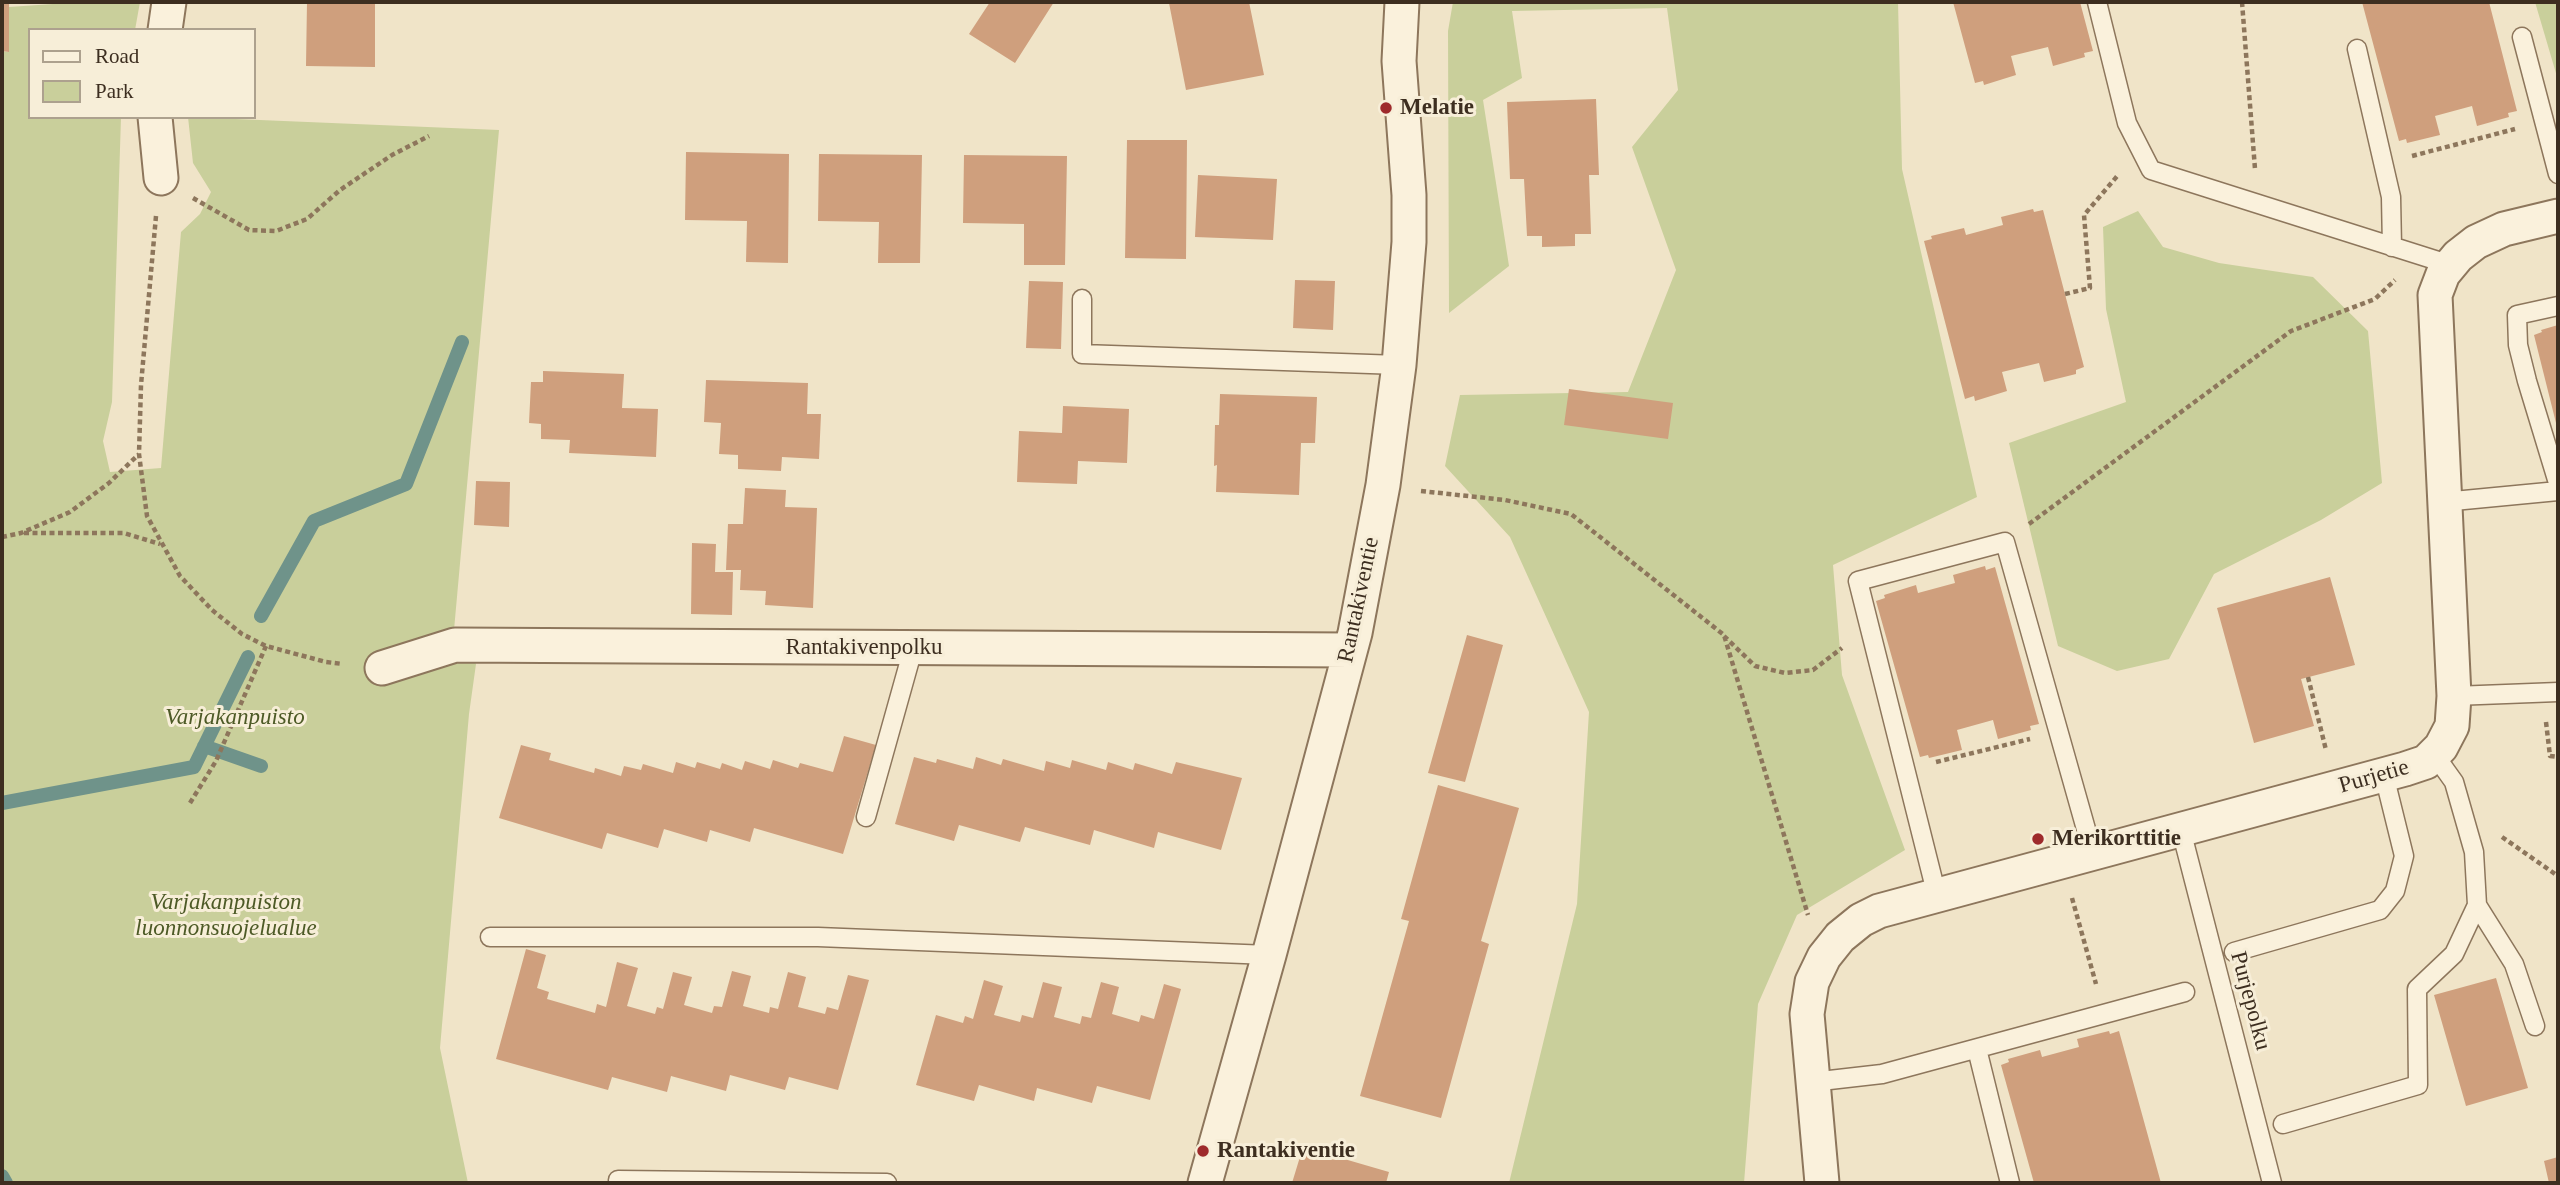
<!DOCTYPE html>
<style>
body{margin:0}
#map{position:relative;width:2560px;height:1185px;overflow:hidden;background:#f0e4c8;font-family:"Times New Roman",serif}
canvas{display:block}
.frame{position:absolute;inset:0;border:4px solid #3d2e20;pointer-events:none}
.legend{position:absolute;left:28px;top:28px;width:228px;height:91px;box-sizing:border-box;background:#f7eed8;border:2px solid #ada18e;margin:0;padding:9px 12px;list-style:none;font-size:21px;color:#3d2e20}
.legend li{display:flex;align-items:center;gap:14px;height:35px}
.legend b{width:35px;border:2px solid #ada18e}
</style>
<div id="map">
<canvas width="2560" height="1185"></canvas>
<div class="frame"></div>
<ul class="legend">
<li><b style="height:9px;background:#faf1dc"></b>Road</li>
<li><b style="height:19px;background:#c9cf9b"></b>Park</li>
</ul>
</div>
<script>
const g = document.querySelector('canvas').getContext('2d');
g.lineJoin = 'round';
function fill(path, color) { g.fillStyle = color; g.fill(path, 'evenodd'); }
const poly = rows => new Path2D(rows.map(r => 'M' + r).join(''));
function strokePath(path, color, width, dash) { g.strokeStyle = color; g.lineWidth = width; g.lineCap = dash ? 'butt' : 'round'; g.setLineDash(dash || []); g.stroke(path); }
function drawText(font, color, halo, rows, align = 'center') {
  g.font = font + ' "Times New Roman",serif'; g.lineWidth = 6; g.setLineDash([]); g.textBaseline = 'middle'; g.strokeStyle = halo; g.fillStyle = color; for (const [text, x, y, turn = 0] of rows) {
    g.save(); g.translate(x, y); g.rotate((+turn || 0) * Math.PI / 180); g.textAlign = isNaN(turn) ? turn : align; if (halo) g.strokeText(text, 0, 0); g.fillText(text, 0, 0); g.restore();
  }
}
const green = poly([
 [82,2,140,2,135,30,30,30,30,117,121,117,112,402,103,441,110,472,161,468,181,232,200,214,211,192,193,163,188,117,499,130,454,630,476,664,469,714,440,1048,468,1183,2,1183,2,51,8,52,9,7],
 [1453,2,1898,2,1902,169,1977,497,1833,565,1842,675,1905,850,1797,915,1758,1004,1744,1183,1509,1183,1577,904,1589,712,1510,537,1445,466,1460,395,1628,392,1676,270,1632,147,1678,90,1667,8,1512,11,1522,78,1483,100,1509,266,1449,313,1448,31],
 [2535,2,2558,2,2558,80],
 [2138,211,2163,247,2219,263,2313,277,2368,331,2382,483,2321,520,2214,574,2169,659,2117,671,2058,646,2009,443,2126,402,2106,309,2103,227]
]);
const stream = poly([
 [261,616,314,521,406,484,462,342],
 [204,746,261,766],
 [2,803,194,767,248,657],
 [2,1176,6,1183]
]);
const building = poly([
 [2,2,9,2,9,52,2,51],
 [307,2,375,2,375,67,306,66],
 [990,2,1054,2,1015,63,969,34],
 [1177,2,1249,2,1264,75,1186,90,1169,3],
 [1953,2,2080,2,2093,51,2084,53,2085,57,2053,66,2048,47,2011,56,2016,75,1984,85,1983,81,1975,83],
 [2362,2,2489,2,2517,111,2508,113,2509,117,2477,126,2472,106,2435,116,2440,135,2407,143,2406,139,2399,141],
 [1596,99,1599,175,1589,175,1591,234,1575,234,1575,246,1542,247,1542,236,1527,236,1524,179,1510,179,1507,102],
 [1127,140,1187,140,1186,259,1125,258],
 [686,152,789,154,788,263,746,262,747,221,685,220],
 [819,154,922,155,920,263,878,263,879,222,818,221],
 [964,155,1067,156,1065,265,1024,265,1024,224,963,223],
 [1198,175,1277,179,1273,240,1195,237],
 [2033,209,2034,212,2043,210,2084,367,2076,370,2076,374,2044,382,2039,363,2002,372,2007,391,1975,401,1974,396,1965,399,1924,241,1932,239,1931,236,1964,228,1966,235,2003,225,2001,217],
 [1295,280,1335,281,1333,330,1293,328],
 [1029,281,1063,282,1061,349,1026,348],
 [2558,325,2558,427,2557,427,2534,335,2542,332,2541,330],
 [543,371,624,374,622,408,658,409,656,457,569,453,570,440,541,439,541,424,529,423,531,382,543,382],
 [706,380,808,383,807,414,821,414,819,459,782,457,781,471,738,469,738,455,719,454,721,423,704,422],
 [1569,389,1673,403,1668,439,1564,425],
 [1220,394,1317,397,1315,443,1301,443,1299,495,1216,492,1217,465,1214,466,1215,425,1219,425],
 [1063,406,1129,409,1127,463,1078,461,1077,484,1017,482,1019,431,1062,433],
 [476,481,510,482,509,527,474,525],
 [745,488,786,490,785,507,817,508,813,608,765,605,766,591,740,590,741,570,726,570,728,524,743,524],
 [692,543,716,544,715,572,733,572,732,615,691,614],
 [1985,566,1986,570,1995,567,2039,724,2030,726,2031,730,1998,739,1993,720,1957,730,1962,750,1929,758,1928,755,1920,757,1876,601,1885,598,1884,595,1916,585,1918,593,1955,583,1953,575],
 [2330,577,2355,665,2301,679,2314,726,2254,743,2217,608],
 [1467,635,1503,645,1465,782,1428,773],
 [844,736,876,745,843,854,754,828,750,842,710,830,707,842,664,829,658,848,607,833,602,849,499,818,521,745,551,753,549,760,594,773,595,768,621,776,624,766,641,770,643,764,673,773,676,762,695,768,697,762,720,769,722,763,742,770,745,761,770,769,773,760,798,768,800,763,833,772],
 [914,757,936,763,937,759,973,769,976,757,1001,765,1003,759,1044,771,1046,761,1070,768,1072,760,1106,770,1108,762,1133,770,1135,763,1172,774,1176,762,1242,778,1221,850,1158,832,1154,848,1094,830,1090,845,1025,827,1020,842,959,825,954,841,895,824],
 [1438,785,1519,808,1481,941,1489,944,1441,1118,1360,1096,1409,921,1401,919],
 [526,949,546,955,537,988,549,992,547,999,595,1013,597,1004,606,1007,617,962,638,968,627,1006,655,1014,657,1007,663,1009,673,972,692,977,684,1005,712,1013,714,1006,722,1007,732,971,751,976,743,1006,769,1013,770,1007,778,1009,788,972,806,977,798,1007,825,1014,827,1007,838,1010,848,975,869,980,838,1090,789,1077,785,1090,730,1075,726,1091,671,1076,667,1092,612,1077,608,1090,496,1059],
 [2496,978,2528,1088,2466,1106,2434,995],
 [984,980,1003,986,994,1015,1020,1022,1022,1015,1033,1018,1043,982,1062,987,1054,1017,1080,1024,1082,1016,1091,1018,1101,982,1119,987,1112,1014,1139,1022,1141,1015,1154,1019,1164,984,1181,989,1150,1100,1097,1086,1092,1103,1037,1088,1034,1101,979,1085,974,1101,916,1085,936,1015,963,1023,965,1016,973,1019],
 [2109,1031,2110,1034,2119,1031,2161,1183,2034,1183,2001,1065,2009,1062,2008,1059,2040,1050,2042,1057,2079,1047,2077,1039],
 [1303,1147,1389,1172,1386,1183,1292,1183],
 [2558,1157,2558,1183,2549,1183,2544,1161]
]);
const path = poly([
 [2242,2,2255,169],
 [2412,156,2515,129],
 [193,198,249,230,276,231,307,219,340,190,392,155,429,136],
 [156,216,141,385,139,454,147,516,180,576,212,610,242,634,266,646,326,662,343,664],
 [2065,294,2090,288,2084,215,2119,174],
 [1421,491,1505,500,1571,514,1724,635,1808,915],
 [2029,524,2291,331,2375,299,2395,280],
 [24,533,124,533,160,544],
 [2,537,21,533,70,512,109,483,139,454],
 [1724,636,1755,666,1785,673,1813,670,1842,648],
 [2308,677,2326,750],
 [2546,722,2550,756,2558,757],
 [1936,762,2030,739],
 [190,803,216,761,266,646],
 [2502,837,2558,876],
 [2072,898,2096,984]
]);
const service = poly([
 [2097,2,2127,123,2151,170,2451,265],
 [2522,37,2558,174],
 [2357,49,2391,197,2392,247],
 [1082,299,1082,354,1399,365],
 [2558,306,2517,315,2518,345,2527,381,2558,483],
 [2443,502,2558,491],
 [2454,696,2558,692],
 [866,817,913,649],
 [2181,830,2272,1183],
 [1937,896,1858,581,2005,542,2093,854],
 [2477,905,2514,964,2535,1026],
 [490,937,818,937,1269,955],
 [2234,952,2380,910,2395,891,2404,856,2384,775],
 [1977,1049,2010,1183],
 [1812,1082,1882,1074,2185,992],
 [2283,1124,2418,1085,2417,989,2454,954,2477,905,2474,852,2454,782,2434,754],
 [618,1180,887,1183]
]);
const minor = poly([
 [165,30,169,2],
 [155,117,161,178],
 [382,668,455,645,1350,650],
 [1205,1183,1269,955,1355,633,1383,485,1399,365,1409,242,1409,195,1399,61,1402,2],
 [1822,1183,1807,1014,1812,982,1824,957,1840,937,1861,920,1879,911,2405,769,2426,762,2441,747,2452,726,2454,696,2435,295,2443,274,2458,256,2476,242,2504,229,2558,216]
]);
const markers = [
 [1386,108,7,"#9e2a2b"],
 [2038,839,7,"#9e2a2b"],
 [1203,1151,7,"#9e2a2b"]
];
const poiNames = [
 ["Melatie",1400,108],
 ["Merikorttitie",2052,839],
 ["Rantakiventie",1217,1151]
];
const streetNames = [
 ["Rantakiventie",1359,600,-78],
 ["Rantakivenpolku",864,648],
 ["Purjetie",2374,777,-16],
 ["Purjepolku",2250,1001,75]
];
const parkNames = [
 ["Varjakanpuisto",235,718],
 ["Varjakanpuiston",226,903],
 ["luonnonsuojelualue",226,929]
];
fill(green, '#c9cf9b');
strokePath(stream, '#6f938a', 14);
fill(building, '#cf9f7d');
strokePath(service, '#8d765c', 21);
strokePath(minor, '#8d765c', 37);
strokePath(path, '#8d765c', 4.5, [5, 3.5]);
strokePath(service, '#faf1dc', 18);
strokePath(minor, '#faf1dc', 33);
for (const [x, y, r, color] of markers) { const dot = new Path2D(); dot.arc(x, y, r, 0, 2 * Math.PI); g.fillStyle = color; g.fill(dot); strokePath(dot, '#f7eed8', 2.5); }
drawText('bold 23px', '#3d2e20', '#f7eed8', poiNames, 'left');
drawText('23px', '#3d2e20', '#f7eed8', streetNames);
drawText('italic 23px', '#4d5a26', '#f7eed8', parkNames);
</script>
